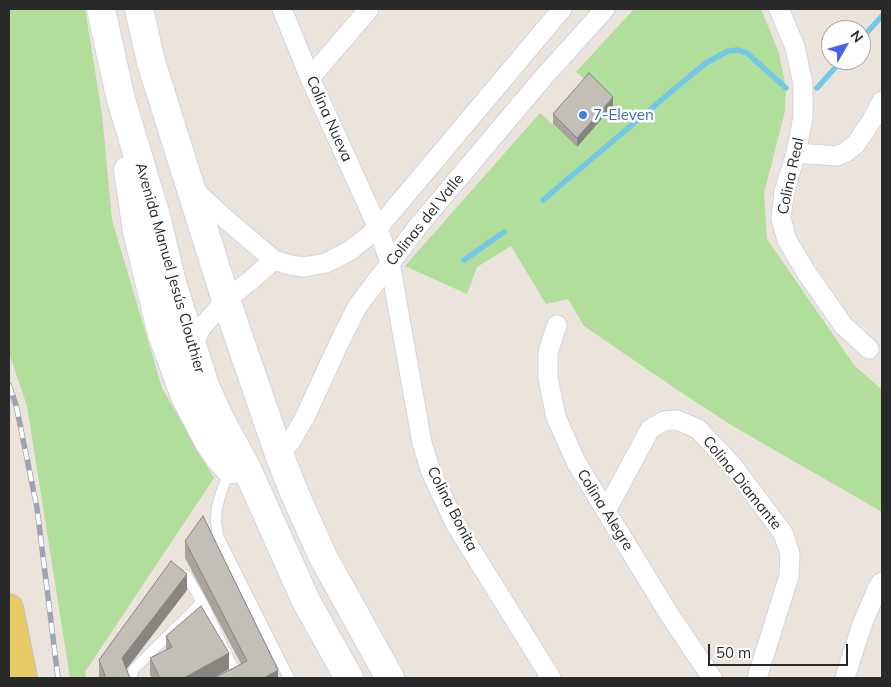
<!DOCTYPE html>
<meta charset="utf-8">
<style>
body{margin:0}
#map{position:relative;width:891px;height:687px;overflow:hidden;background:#ebe4dc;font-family:Mulish,sans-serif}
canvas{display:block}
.frame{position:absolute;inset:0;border:10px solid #292929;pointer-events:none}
.north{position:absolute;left:821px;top:20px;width:50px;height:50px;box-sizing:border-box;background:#fff;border:1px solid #a9a9a9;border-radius:50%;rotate:52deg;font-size:14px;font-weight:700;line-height:20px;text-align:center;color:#292929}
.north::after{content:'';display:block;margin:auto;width:18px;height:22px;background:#4562ef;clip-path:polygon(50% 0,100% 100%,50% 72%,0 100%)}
.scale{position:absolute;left:708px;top:644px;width:140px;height:22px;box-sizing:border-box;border:2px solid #292929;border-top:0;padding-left:6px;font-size:15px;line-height:18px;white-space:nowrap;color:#292929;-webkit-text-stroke:4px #fff;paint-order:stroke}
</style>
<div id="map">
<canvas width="891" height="687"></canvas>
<div class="frame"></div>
<div class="north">N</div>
<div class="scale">50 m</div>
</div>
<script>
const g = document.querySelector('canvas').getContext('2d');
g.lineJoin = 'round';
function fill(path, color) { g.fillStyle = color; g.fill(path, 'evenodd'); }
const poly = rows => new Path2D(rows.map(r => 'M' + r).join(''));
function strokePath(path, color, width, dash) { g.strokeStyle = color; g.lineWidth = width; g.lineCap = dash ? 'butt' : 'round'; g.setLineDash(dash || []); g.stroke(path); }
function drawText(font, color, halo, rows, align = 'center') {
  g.font = font + ' Mulish,sans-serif'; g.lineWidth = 5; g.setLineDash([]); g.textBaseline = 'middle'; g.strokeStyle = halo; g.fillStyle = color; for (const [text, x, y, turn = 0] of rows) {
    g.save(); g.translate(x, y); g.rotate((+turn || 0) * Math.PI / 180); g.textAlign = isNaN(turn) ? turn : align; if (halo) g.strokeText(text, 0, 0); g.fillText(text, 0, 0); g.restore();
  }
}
const green = poly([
 [9,9,85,9,102,114,112,220,162,388,214,478,85,672,86,678,70,678,27,406,9,353],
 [634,9,761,9,779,53,786,88,785,111,764,194,767,239,854,365,882,390,882,512,731,425,676,389,584,326,568,299,546,304,511,246,477,267,467,294,405,266,540,113,577,147,613,106,589,83,576,72]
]);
const stream = poly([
 [861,39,882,16],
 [817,88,842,60],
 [543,200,691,75,706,63,728,51,738,50,747,53,786,88],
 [464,260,504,232]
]);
const lane = poly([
 [230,470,221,493,217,507,216,522,218,536,289,678],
 [186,575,202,602,233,668,233,670,231,674,225,678],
 [131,678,134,669,202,602]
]);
const street = poly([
 [282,9,310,78,378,228,390,263,422,443,431,472,456,525,551,678],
 [779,9,795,47,803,84,803,118,796,153,784,192,781,219,787,240,806,272,843,325,869,349],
 [310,78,369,9],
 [796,153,837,156,846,152,856,144,872,120,882,101],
 [192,188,222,216,274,260,290,265,304,267,326,263,351,250,378,228,562,9],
 [557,325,548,352,548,378,556,417,576,462,669,614,712,678],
 [192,348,201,328,226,300,251,280,274,260],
 [279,454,291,441,305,417,340,341,357,307,419,225,542,79,605,9],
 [606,511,650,429,664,421,677,420,698,429,732,465,783,533,790,554,789,576,757,678],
 [845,678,847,671,863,622,879,585,882,582]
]);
const secondary = poly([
 [101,9,120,96,156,216,172,283,205,386,221,421,247,469,306,601,349,678],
 [139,9,151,62,226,300,279,454,294,492,323,557,390,678],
 [128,170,137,231,162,334,185,396,209,442,219,457,230,469,247,469]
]);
const primary = poly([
 [9,608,23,678]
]);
const rail = poly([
 [9,385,16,405,37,508,58,678]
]);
const wall = poly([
 [613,106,577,147,553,124,553,114],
 [185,541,278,678,241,664,185,558],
 [187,590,126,669,130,678,100,678,99,676,99,660],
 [166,636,229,669,213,678,152,678,150,675,150,658,166,650]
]);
const shadedWall = poly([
 [613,97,613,106,577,147,577,138],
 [187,574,187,590,122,675,122,658],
 [229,653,229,669,213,678,184,678],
 [278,670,278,678,264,678]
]);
const building = poly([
 [589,73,613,97,577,138,553,114,589,73],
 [203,516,278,670,264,678,214,678,247,661,185,541,203,516],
 [171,561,187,574,122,658,130,678,106,678,99,660,171,561],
 [201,606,229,653,184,678,160,678,150,658,172,647,166,636,201,606]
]);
const markers = [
 [583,115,5,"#3f7fe0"]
];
const shopNames = [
 ["7-Eleven",593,115]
];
const streetNames = [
 ["Colina Nueva",329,119,66],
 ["Colina Real",791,176,-78],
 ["Colinas del Valle",425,220,-51],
 ["Avenida Manuel Jesús Clouthier",170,268,74],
 ["Colina Diamante",742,483,51],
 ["Colina Bonita",452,509,63],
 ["Colina Alegre",605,510,58]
];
fill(green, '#b1de9b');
strokePath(stream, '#75c7e7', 5.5);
strokePath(lane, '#d1d4e1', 12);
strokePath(street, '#d1d4e1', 21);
strokePath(secondary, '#d1d4e1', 30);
strokePath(primary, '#c3c3c3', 30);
strokePath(lane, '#fff', 10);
strokePath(street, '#fff', 19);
strokePath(secondary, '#fff', 28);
strokePath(primary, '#e8cb64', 28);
strokePath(rail, '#9fa2b2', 5.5);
strokePath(rail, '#fff', 4, [11]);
fill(wall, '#a8a39e');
fill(shadedWall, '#888581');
fill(building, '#c3beb8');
strokePath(building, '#888581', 1);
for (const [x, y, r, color] of markers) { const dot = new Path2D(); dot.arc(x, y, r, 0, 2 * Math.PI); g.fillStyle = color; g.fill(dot); strokePath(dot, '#fff', 2); }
drawText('15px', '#366cbe', '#fff', shopNames, 'left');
drawText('15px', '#292929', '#fff', streetNames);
</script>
